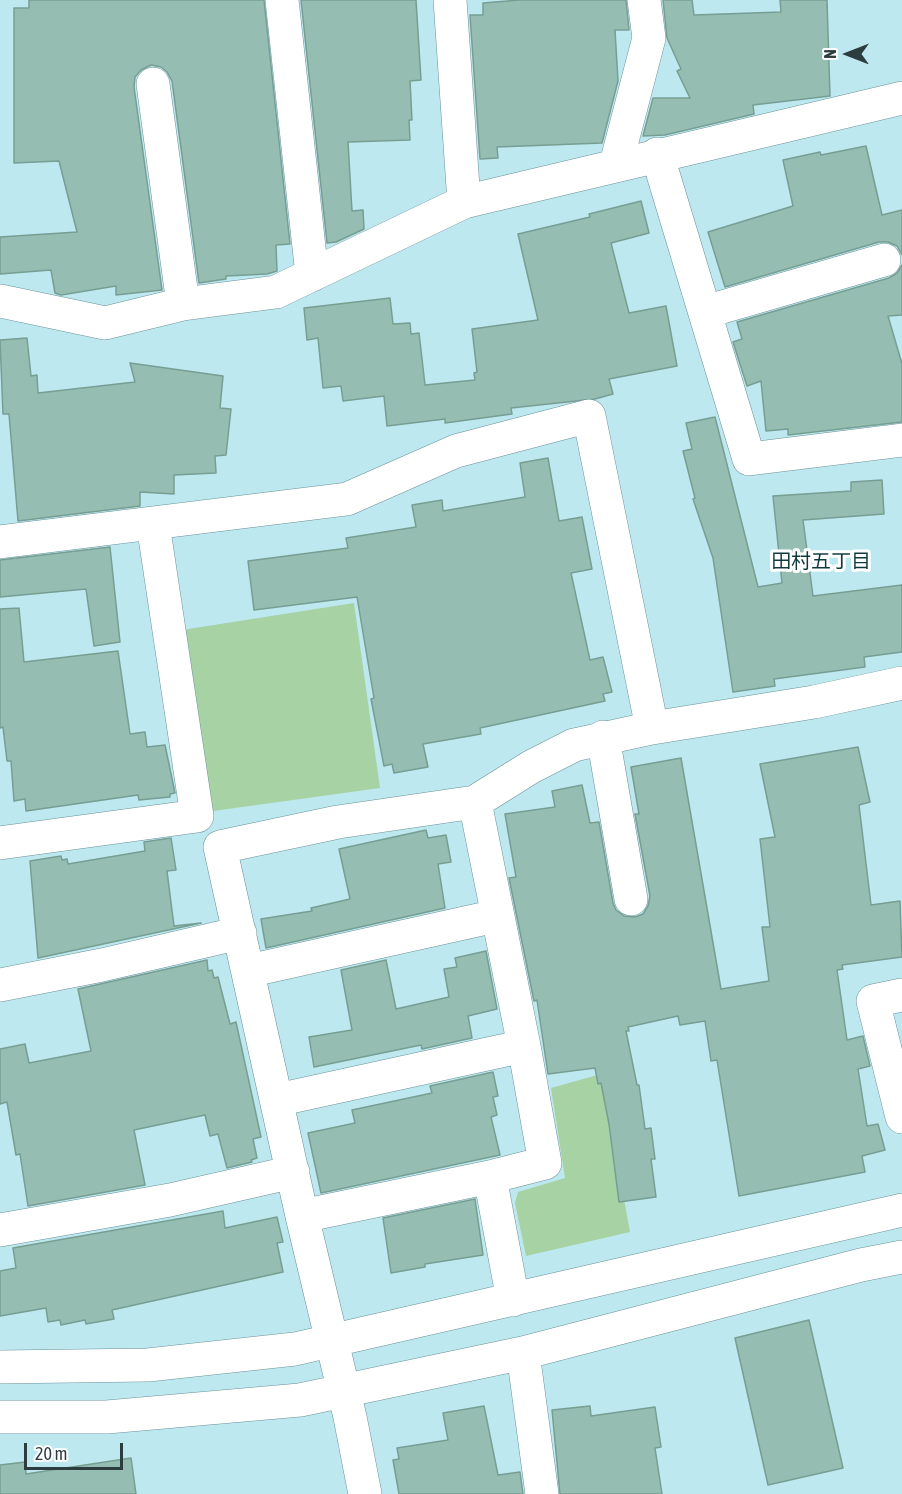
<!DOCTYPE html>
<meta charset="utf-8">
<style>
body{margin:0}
#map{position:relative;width:902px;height:1494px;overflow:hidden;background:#bde8ef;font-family:"Asap Condensed",sans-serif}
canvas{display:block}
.north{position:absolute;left:818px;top:24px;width:60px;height:60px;-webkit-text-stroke:4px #fff;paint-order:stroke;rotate:270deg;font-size:16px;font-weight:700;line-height:24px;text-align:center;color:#2c3d40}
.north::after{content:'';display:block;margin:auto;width:21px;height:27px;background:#2c3d40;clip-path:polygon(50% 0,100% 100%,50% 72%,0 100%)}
.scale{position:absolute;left:24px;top:1443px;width:99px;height:27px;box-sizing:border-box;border:3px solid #2c3d40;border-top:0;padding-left:8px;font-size:18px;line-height:21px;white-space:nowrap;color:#2c3d40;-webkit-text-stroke:4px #fff;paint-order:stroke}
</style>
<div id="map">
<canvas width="902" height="1494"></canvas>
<div class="north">N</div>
<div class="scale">20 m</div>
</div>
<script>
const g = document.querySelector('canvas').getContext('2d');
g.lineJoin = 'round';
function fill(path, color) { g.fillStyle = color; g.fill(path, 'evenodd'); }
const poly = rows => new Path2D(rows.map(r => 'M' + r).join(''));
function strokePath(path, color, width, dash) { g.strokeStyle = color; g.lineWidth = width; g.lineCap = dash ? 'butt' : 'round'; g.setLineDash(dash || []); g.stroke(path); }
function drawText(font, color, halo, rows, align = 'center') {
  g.font = font + ' "Asap Condensed","Noto Sans JP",sans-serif'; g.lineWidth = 6; g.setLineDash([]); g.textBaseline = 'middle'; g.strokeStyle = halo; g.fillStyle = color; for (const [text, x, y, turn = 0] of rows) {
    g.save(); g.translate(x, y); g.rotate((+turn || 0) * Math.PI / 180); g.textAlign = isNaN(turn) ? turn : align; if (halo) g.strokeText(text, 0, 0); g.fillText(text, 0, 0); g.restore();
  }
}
const green = poly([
 [354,603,380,788,206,812,182,630],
 [601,1074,630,1232,526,1256,515,1203,518,1192,565,1178,551,1088]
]);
const building = poly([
 [29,0,264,0,290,244,276,245,277,271,267,274,226,276,226,279,199,283,172,81,167,72,161,67,151,65,141,70,135,77,134,87,162,290,116,295,116,286,61,295,55,293,51,270,0,274,0,237,77,232,59,161,14,163,14,8,29,8,29,0],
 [301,0,416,0,421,80,410,81,412,120,409,120,410,140,348,142,352,211,363,210,364,229,336,242,327,243,301,0],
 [519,0,626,0,629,30,615,30,618,81,602,143,497,147,498,158,480,159,470,15,483,15,483,3,519,0],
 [663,0,692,0,694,15,781,12,780,0,827,0,830,96,753,105,754,114,665,135,643,136,653,98,690,98,677,71,681,69,667,38,663,0],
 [866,146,882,215,902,210,902,255,897,246,888,242,879,242,725,287,708,232,793,206,783,160,820,152,821,155,866,146],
 [641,201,649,233,611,243,629,313,666,306,677,366,609,379,613,394,595,399,511,408,512,414,445,423,445,419,387,426,384,396,343,401,341,386,323,388,318,338,307,340,304,308,390,298,393,324,410,323,411,334,419,333,425,385,475,380,474,373,477,372,472,329,538,320,518,234,590,217,589,214,641,201],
 [902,265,902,315,888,316,902,364,902,422,788,435,788,429,766,431,761,381,747,386,733,342,742,339,737,322,889,278,897,273,902,265],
 [27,338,31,376,37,375,38,393,135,382,130,363,223,376,220,408,231,409,226,455,215,456,216,473,174,475,174,494,140,492,140,506,18,521,9,414,3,414,0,340,27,338],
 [715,417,758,587,782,583,773,496,851,491,851,482,882,480,884,514,803,520,813,596,902,585,902,652,864,657,865,667,774,679,775,686,733,692,713,558,693,499,695,498,683,451,692,449,686,423,715,417],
 [548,458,559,521,582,517,592,569,571,573,590,660,603,657,612,692,603,694,605,701,480,728,481,734,423,744,428,767,394,773,392,764,384,766,371,699,374,698,357,597,254,610,248,561,348,548,346,538,416,527,412,505,442,500,443,511,525,497,520,463,548,458],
 [110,547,120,642,94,646,86,589,0,597,0,560,110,547],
 [19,608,24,662,118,651,130,734,145,732,147,747,165,745,175,793,170,794,170,797,139,800,138,795,26,811,25,799,14,801,11,761,7,761,3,727,0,728,0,609,19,608],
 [858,747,870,802,859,805,871,905,900,901,902,957,842,965,843,969,837,970,847,1040,863,1036,870,1066,858,1069,867,1126,878,1124,885,1150,862,1156,865,1172,739,1196,717,1060,711,1061,705,1021,680,1025,678,1016,628,1027,629,1031,626,1031,637,1085,639,1085,645,1129,651,1128,655,1159,651,1159,656,1197,619,1202,609,1124,601,1083,598,1084,595,1068,548,1074,537,1000,534,1001,509,878,516,877,505,814,555,807,552,791,582,785,590,823,599,822,613,903,616,910,624,916,635,917,643,914,648,906,650,896,635,814,639,814,631,767,681,758,721,989,769,981,762,927,770,927,760,839,775,837,760,764,858,747],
 [426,830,428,838,446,835,451,862,438,864,445,908,266,948,261,919,312,911,311,908,350,899,339,849,426,830],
 [171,838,176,870,167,871,174,926,201,923,38,958,30,861,61,856,62,860,67,859,68,864,145,851,144,842,171,838],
 [486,951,497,1009,468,1016,472,1038,422,1049,421,1045,314,1067,309,1037,352,1030,341,970,386,960,396,1009,449,997,444,969,457,967,455,958,486,951],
 [207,960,208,971,212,970,214,978,218,977,230,1024,236,1022,261,1137,253,1139,257,1158,251,1160,252,1162,227,1168,218,1134,210,1136,205,1115,134,1130,145,1185,28,1206,20,1154,16,1155,7,1102,0,1104,0,1049,25,1044,29,1063,91,1051,78,989,207,960],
 [493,1072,498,1096,493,1097,497,1115,491,1117,500,1155,321,1193,308,1133,355,1123,352,1110,432,1093,430,1086,493,1072],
 [475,1199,483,1255,425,1264,425,1267,391,1273,383,1218,475,1199],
 [223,1211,225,1228,277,1217,283,1242,277,1243,283,1272,112,1310,114,1319,86,1324,85,1320,61,1325,60,1320,48,1322,46,1308,0,1316,0,1271,16,1268,13,1248,223,1211],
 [809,1320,843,1468,768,1485,735,1338,809,1320],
 [484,1406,498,1475,520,1472,523,1494,399,1494,393,1460,399,1459,397,1448,448,1440,443,1413,484,1406],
 [590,1406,591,1416,655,1407,661,1447,655,1448,662,1494,560,1494,552,1410,590,1406],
 [131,1458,136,1494,0,1494,0,1465,25,1462,26,1474,131,1458]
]);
const minor = poly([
 [282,0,312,275],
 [450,0,464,202],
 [153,84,183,304],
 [657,154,749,459,902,440],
 [616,164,649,38,644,0],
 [0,301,105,323,183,304,276,292,464,202,902,98],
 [705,312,884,260],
 [0,542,347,499,456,451,589,416,652,728],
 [603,737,631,899],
 [475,802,531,767,574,745,652,728,814,702,902,683],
 [0,843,197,816,153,524],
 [248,971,496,916],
 [0,985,102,965,240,933],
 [902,995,873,1001,902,1117],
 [277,1100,524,1046],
 [302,1216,490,1177],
 [0,1230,170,1200,293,1172],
 [523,1353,542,1494],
 [0,1367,148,1365,295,1349,902,1210],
 [0,1417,107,1417,300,1400,523,1353,861,1265,902,1257],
 [365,1494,350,1417,302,1216,220,847,338,822,475,802,524,1046,545,1163,490,1177,513,1300]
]);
const neighbourhoodNames = [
 ["田村五丁目",821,562]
];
fill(green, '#a6d2a4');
fill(building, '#96bdb2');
strokePath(building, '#779e93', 1.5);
strokePath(minor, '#6a9298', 34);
strokePath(minor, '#fff', 33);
drawText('20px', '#113a3f', '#fff', neighbourhoodNames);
</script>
